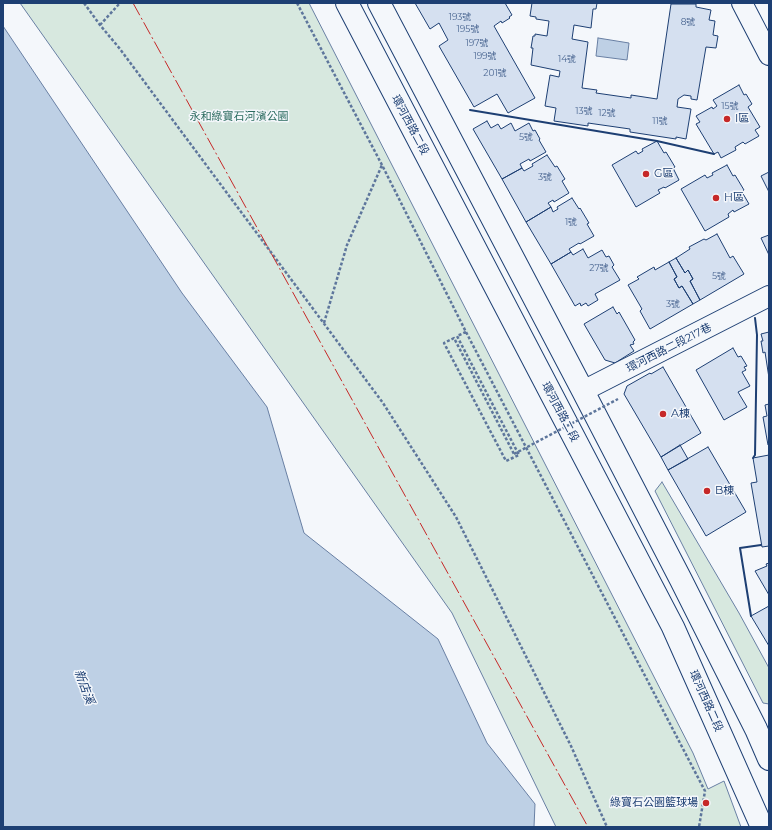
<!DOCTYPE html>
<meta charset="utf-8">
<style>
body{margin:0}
#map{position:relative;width:772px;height:830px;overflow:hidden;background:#f4f7fb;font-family:Montserrat,sans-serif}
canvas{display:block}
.frame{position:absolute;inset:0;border:4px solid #1d3f73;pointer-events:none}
</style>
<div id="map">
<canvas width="772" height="830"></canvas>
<div class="frame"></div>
</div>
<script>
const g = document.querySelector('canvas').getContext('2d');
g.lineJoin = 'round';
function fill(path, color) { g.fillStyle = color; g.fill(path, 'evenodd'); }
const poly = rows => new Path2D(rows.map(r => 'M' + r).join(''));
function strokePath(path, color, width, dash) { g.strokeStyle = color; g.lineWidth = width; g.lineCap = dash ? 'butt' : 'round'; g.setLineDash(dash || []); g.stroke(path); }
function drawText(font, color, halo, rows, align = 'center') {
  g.font = font + ' Montserrat,"Noto Sans TC",sans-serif'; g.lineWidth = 3; g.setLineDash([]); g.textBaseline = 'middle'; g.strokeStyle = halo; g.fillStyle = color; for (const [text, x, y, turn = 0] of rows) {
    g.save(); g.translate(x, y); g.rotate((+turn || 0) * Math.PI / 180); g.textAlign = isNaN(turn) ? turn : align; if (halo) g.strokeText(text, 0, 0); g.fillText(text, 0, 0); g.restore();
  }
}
const green = poly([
 [20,3,309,3,693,753,708,789,724,781,741,827,556,827,452,613,20,3],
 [662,482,739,613,769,668,769,704,763,703,655,491,662,482]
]);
const water = poly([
 [3,26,182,293,267,407,304,533,438,639,487,743,535,804,534,827,3,827,3,26],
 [598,38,629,43,627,60,596,56,598,38]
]);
const building = poly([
 [415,3,505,3,512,15,509,17,510,18,502,23,501,21,494,26,535,98,508,113,497,94,474,107,439,46,448,40,439,23,430,29,415,3],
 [532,3,597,3,596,9,593,9,591,28,574,25,572,39,588,42,582,88,597,90,596,93,631,98,631,95,657,99,671,4,696,4,696,7,711,10,709,20,715,21,713,35,718,36,716,48,706,47,697,100,691,99,691,96,684,95,678,99,677,107,691,109,686,139,676,137,676,139,630,132,630,129,588,123,588,126,554,121,556,108,545,106,550,75,559,77,560,71,531,65,533,48,531,48,533,36,535,36,535,34,547,36,549,21,536,19,536,17,530,16,532,3],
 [739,85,744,95,746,94,752,104,748,107,760,127,755,130,759,136,745,144,743,142,735,147,736,150,721,158,718,152,714,154,696,124,700,122,696,116,712,107,713,109,717,106,713,100,739,85],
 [487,121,491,128,498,124,501,129,511,123,515,131,529,123,533,131,535,130,540,139,539,140,546,152,530,161,529,159,520,164,522,168,502,179,473,129,487,121],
 [657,141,664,153,666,152,675,167,673,168,679,180,665,188,664,187,658,190,660,193,636,207,612,165,636,151,638,154,643,151,642,149,657,141],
 [547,155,555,167,557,166,565,179,562,181,569,193,554,202,553,200,548,203,551,207,526,222,502,179,522,168,524,171,533,166,532,164,547,155],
 [727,165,733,176,735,175,744,190,742,192,749,204,734,212,733,210,728,214,729,217,705,231,681,189,705,175,707,178,713,175,712,173,727,165],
 [769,172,769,192,761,176,769,172],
 [572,198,579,209,580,208,589,223,587,224,594,236,580,244,579,243,569,249,571,252,551,264,526,222,551,207,553,212,558,209,557,207,572,198],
 [717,234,730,258,733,256,744,274,700,300,690,281,693,279,688,270,685,273,676,258,690,249,689,247,704,239,706,240,717,234],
 [769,235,769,255,761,238,769,235],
 [583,249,588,258,602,250,606,257,609,256,614,265,612,267,620,280,595,294,598,300,588,306,586,303,581,306,580,303,575,306,551,264,571,252,573,255,583,249],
 [676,258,685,273,688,270,693,279,690,281,700,300,693,304,682,286,679,288,674,279,677,277,669,262,676,258],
 [669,262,677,277,674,279,679,288,682,286,693,304,650,329,640,311,642,309,628,285,639,279,637,277,654,267,655,270,669,262],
 [613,307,617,314,619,312,635,340,633,342,634,344,630,345,634,351,615,363,605,360,584,324,613,307],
 [769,332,769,378,765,352,763,353,761,341,763,341,761,334,769,332],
 [733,348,738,357,741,356,747,366,744,367,746,370,742,372,750,386,738,392,747,407,724,420,696,370,733,348],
 [663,367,701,433,661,457,624,394,627,386,650,373,651,374,663,367],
 [769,404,769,445,768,445,763,417,767,416,765,405,769,404],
 [680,445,688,459,668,470,661,457,680,445],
 [708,447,746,512,706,536,668,470,708,447],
 [769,455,769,546,762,547,751,483,757,482,753,458,769,455],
 [769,563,769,595,755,571,767,566,766,564,769,563],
 [769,606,769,646,751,616,769,606]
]);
const path = poly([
 [84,3,100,25,120,49,383,403,456,517,571,746,607,827],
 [297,3,382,165,466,332,705,791,699,827],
 [100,25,120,3],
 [324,323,347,245,382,165],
 [466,332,457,336,519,455,506,461,444,343,454,338,514,454]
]);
const minor = poly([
 [742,3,769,55],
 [583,391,769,296]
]);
const major = poly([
 [347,3,673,627,762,827],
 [379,3,583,391,681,580,756,729,769,759]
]);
const pathBridge = poly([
 [514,454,618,399]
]);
const wall = poly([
 [470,110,657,141,714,154],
 [753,458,755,455,757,335,755,318],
 [751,616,740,548,761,545]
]);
const power = poly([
 [133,3,588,827]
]);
const markers = [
 [727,119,4,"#c62828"],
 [646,174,4,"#c62828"],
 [716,198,4,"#c62828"],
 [663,414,4,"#c62828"],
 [707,491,4,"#c62828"],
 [706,803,4,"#c62828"]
];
const numberNames = [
 ["193號",460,17],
 ["8號",688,22],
 ["195號",468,29],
 ["197號",477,43],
 ["199號",485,56],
 ["14號",567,59],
 ["201號",495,73],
 ["15號",730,106],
 ["13號",584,111],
 ["12號",607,113],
 ["11號",660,121],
 ["5號",526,137],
 ["3號",545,177],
 ["1號",571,222],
 ["27號",599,268],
 ["5號",719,276],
 ["3號",673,304]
];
const parkNames = [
 ["永和綠寶石河濱公園",239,117]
];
const poiNames = [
 ["I區",735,119],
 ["G區",654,174],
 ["H區",724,198],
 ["A棟",671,414],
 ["B棟",715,491],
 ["綠寶石公園籃球場",698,803,"right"]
];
const streetNames = [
 ["環河西路二段",410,125,62],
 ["環河西路二段217巷",669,348,-27],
 ["環河西路二段",560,412,62],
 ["環河西路二段",706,701,66]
];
const waterNames = [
 ["新店溪",84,687,70]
];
fill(green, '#d7e8df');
strokePath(green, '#687fa3', 1);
fill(water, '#bed0e5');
strokePath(water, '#687fa3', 1);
fill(building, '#d5e0f0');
strokePath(building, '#1d3f73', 1);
strokePath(minor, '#1d3f73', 22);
strokePath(major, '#1d3f73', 24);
strokePath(path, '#5e769c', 2.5, [3, 2]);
strokePath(minor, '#f4f7fb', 20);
strokePath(major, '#f4f7fb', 22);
strokePath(pathBridge, '#5e769c', 2.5, [3, 2]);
strokePath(wall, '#1d3f73', 2);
strokePath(power, '#c62828', 1, [14, 3, 2, 3]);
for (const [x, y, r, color] of markers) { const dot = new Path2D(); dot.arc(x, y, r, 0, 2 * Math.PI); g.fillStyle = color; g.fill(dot); strokePath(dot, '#f4f7fb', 1.5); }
drawText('9px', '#4b6792', null, numberNames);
drawText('11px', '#2c6c60', '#f4f7fb', parkNames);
drawText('11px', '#1d3f73', '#f4f7fb', poiNames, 'left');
drawText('11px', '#1d3f73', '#f4f7fb', streetNames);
drawText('italic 12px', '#1d3f73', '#f4f7fb', waterNames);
</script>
